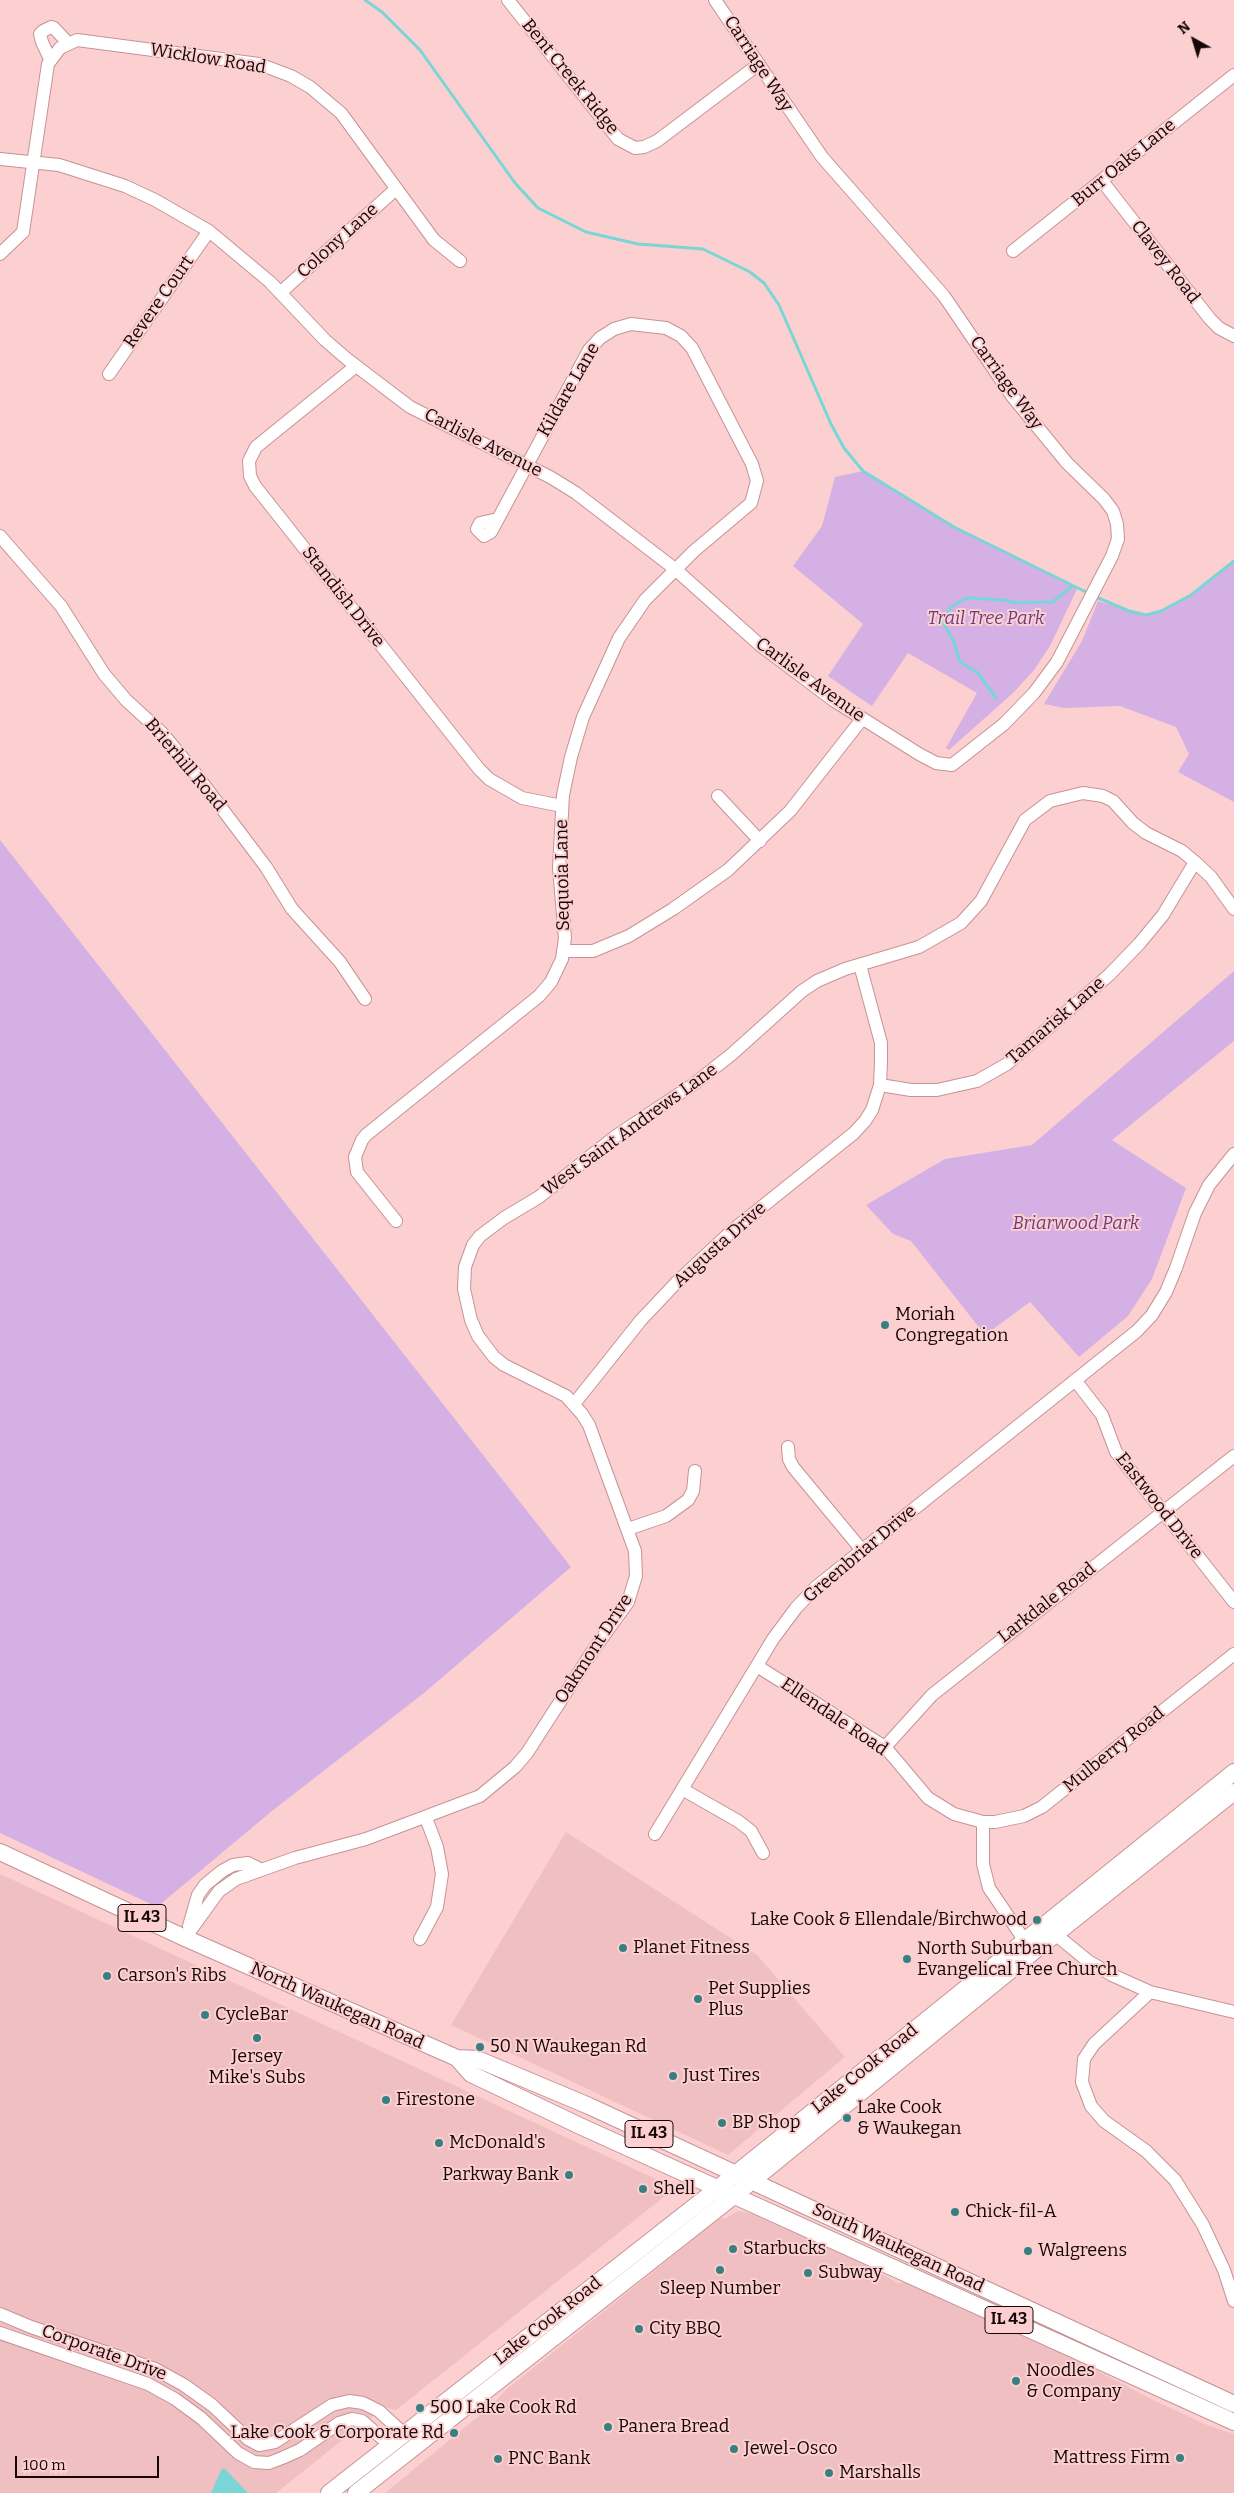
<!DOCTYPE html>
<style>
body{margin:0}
#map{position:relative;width:1234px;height:2493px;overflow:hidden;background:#fcd0d1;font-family:Bitter,serif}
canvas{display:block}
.north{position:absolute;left:1169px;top:15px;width:50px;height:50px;-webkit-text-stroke:4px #fcd0d1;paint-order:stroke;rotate:321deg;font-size:14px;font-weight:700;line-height:20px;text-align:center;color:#160607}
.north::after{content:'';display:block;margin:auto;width:18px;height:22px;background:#160607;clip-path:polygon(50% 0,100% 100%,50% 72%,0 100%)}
.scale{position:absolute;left:15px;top:2456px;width:144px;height:22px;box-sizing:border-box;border:2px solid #160607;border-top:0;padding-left:6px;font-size:15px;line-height:18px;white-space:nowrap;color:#160607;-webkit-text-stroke:4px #fcd0d1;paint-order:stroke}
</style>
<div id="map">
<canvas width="1234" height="2493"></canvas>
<div class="north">N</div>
<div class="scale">100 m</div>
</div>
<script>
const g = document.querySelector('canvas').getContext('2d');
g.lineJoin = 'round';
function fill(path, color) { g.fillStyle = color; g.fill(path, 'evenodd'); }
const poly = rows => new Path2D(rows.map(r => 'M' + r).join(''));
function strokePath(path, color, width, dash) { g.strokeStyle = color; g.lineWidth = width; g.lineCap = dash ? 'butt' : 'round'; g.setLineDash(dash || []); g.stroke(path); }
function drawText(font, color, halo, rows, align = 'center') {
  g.font = font + ' Bitter,serif'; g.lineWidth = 4; g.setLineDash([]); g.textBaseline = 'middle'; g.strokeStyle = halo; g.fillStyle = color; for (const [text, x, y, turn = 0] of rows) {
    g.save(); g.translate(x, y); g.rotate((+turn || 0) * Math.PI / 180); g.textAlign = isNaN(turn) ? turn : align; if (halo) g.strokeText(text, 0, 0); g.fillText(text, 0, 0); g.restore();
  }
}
const built = poly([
 [566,1832,757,1955,845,2057,728,2155,451,2025],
 [0,1874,675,2188,396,2410,384,2407,276,2493,0,2493],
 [738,2211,750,2213,850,2257,898,2283,906,2283,1082,2363,1153,2400,1207,2425,1234,2434,1234,2493,385,2493,486,2410,508,2388,551,2354,721,2217,724,2219]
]);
const green = poly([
 [863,471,954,527,1077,589,1050,646,1034,670,1013,693,949,750,946,748,977,693,908,653,872,706,854,694,828,676,863,624,793,566,822,526,835,477],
 [1234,561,1234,802,1178,772,1189,754,1176,727,1120,706,1064,708,1044,704,1082,641,1098,601,1146,615,1161,611,1191,595],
 [0,840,571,1567,424,1693,272,1811,157,1907,0,1833],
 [1234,971,1234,1041,1112,1140,1186,1188,1152,1279,1128,1316,1079,1357,1030,1302,985,1335,911,1241,893,1234,866,1205,945,1159,1032,1145]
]);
const water = poly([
 [222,2468,225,2469,248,2493,211,2493]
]);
const stream = poly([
 [365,0,382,12,420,50,515,183,538,208,586,232,638,244,703,249,750,272,764,283,779,305,831,424,844,448,863,471,954,527,1090,594],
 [1096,597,1129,611,1146,615,1161,611,1191,595,1234,561],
 [996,698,978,673,960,662,954,642,943,622,945,614,954,605,967,598,1004,600,1015,603,1053,602,1072,586]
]);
const minor = poly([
 [508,0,618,139,635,148,644,147,657,141,759,64],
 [50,59,42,42,40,34,43,31,51,27,54,28,68,43],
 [0,159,59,165,125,186,155,200,209,231,270,282,325,340,347,359,410,407,550,477,576,493,675,569,761,646,833,700,919,754,936,763,952,765,1004,724,1034,693,1057,662,1112,556,1118,539,1117,524,1113,511,1104,499,1067,463,1012,396,944,296,822,157,715,0],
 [1102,181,1210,319,1219,328,1234,336],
 [1013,251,1234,75],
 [0,254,23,232,48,64,60,48,77,40,259,64,291,76,310,87,341,113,434,240,460,261],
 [280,293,396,189],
 [356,366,256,447,249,461,250,476,255,486,479,769,489,779,522,798,562,806],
 [109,374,209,231],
 [0,536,61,606,104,674,126,700,163,734,192,769,266,867,292,909,340,962,365,999],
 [718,796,760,841],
 [563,951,593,951,629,936,673,909,728,870,790,811,862,719],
 [880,1085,911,1090,937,1090,977,1081,1007,1064,1109,975,1139,944,1163,915,1195,862],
 [396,1221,357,1172,355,1157,362,1140,366,1135,539,996,551,982,562,959,565,938,559,868,563,795,571,757,583,717,619,638,645,600,694,551,751,503,757,481,752,464,692,348,681,336,666,328,631,324,614,329,600,338,589,350,491,532,484,536,477,529,480,523,498,519],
 [1075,1380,1102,1415,1116,1452,1234,1602],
 [574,1404,641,1320,676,1283,733,1230,854,1133,865,1121,872,1110,880,1085,881,1062,881,1043,860,965],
 [788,1447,789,1459,793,1467,861,1549],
 [628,1529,666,1516,688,1500,693,1491,695,1471],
 [757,1666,885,1747,928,1798,954,1814,983,1822,995,1822,1024,1816,1042,1807,1234,1654],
 [885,1747,932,1695,1234,1456],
 [682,1789,738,1821,751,1831,763,1853],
 [983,1822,983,1864,989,1888,1029,1947],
 [655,1834,773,1639,796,1608,816,1587,1137,1331,1152,1315,1166,1292,1176,1268,1195,1213,1209,1185,1234,1154],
 [189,1926,198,1895,205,1885,222,1871,233,1865,248,1863,260,1869],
 [1055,1934,1088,1961,1112,1975,1150,1992,1234,2012],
 [185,1938,219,1891,236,1879,295,1858,366,1839,480,1796,515,1767,527,1753,592,1652,628,1602,636,1576,635,1551,589,1425,582,1414,566,1396,504,1365,494,1357,478,1336,471,1320,464,1289,465,1267,473,1245,480,1236,504,1218,539,1197,616,1136,694,1084,732,1054,802,991,817,981,845,969,919,947,961,923,981,901,1025,820,1050,801,1083,793,1103,796,1113,801,1133,823,1146,833,1182,851,1195,862,1211,877,1234,909],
 [420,1939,437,1907,442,1874,437,1847,426,1818],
 [1150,1992,1094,2044,1084,2059,1082,2082,1091,2106,1104,2121,1146,2151,1175,2180,1203,2225,1224,2270,1234,2301],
 [0,2314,31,2327,155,2369,184,2385,212,2405,248,2439,259,2445,275,2442,332,2405,349,2401,363,2403,379,2411,404,2434],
 [0,2333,148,2384,175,2399,201,2418,238,2453,254,2462,269,2463,282,2458,300,2450,339,2423,352,2419,362,2421,390,2445]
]);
const major = poly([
 [0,1852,185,1938,457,2058,477,2059,589,2106,1234,2404],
 [457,2058,471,2074,580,2126,1234,2422],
 [329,2493,718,2188,1234,1772],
 [356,2493,735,2195,1033,1952,1234,1792]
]);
const markers = [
 [885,1325,5,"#377f80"],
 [1037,1920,5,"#377f80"],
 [623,1948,5,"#377f80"],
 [907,1959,5,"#377f80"],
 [107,1976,5,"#377f80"],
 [698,1999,5,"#377f80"],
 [205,2015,5,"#377f80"],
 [257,2038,5,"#377f80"],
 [480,2047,5,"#377f80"],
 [673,2076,5,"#377f80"],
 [386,2100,5,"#377f80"],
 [847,2118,5,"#377f80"],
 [722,2123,5,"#377f80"],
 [439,2143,5,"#377f80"],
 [569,2175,5,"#377f80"],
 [643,2189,5,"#377f80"],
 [955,2212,5,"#377f80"],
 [733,2249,5,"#377f80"],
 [1028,2251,5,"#377f80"],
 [720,2270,5,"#377f80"],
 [808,2273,5,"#377f80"],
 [639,2329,5,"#377f80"],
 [1016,2381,5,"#377f80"],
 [420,2408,5,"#377f80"],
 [608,2427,5,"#377f80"],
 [454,2433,5,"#377f80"],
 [734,2449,5,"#377f80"],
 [1180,2458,5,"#377f80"],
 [498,2459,5,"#377f80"],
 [829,2473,5,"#377f80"]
];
const shields = [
 [142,1918,48],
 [649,2134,48],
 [1009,2320,48]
];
const shieldNames = [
 ["IL 43",142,1918],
 ["IL 43",649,2134],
 ["IL 43",1009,2320]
];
const streetNames = [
 ["Wicklow Road",208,59,9],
 ["Carriage Way",758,64,57],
 ["Bent Creek Ridge",570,77,51],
 ["Burr Oaks Lane",1124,163,-39],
 ["Colony Lane",338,241,-42],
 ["Clavey Road",1165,262,52],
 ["Revere Court",159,302,-55],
 ["Carriage Way",1006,383,54],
 ["Kildare Lane",569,390,-60],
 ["Carlisle Avenue",483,443,27],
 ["Standish Drive",343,597,52],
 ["Carlisle Avenue",810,680,36],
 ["Brierhill Road",185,765,50],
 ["Sequoia Lane",563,875,-91],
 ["Tamarisk Lane",1056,1021,-41],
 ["West Saint Andrews Lane",630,1130,-36],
 ["Augusta Drive",720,1245,-42],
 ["Eastwood Drive",1159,1506,52],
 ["Greenbriar Drive",860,1554,-40],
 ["Larkdale Road",1047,1603,-38],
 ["Oakmont Drive",594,1649,-57],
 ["Ellendale Road",834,1717,34],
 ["Mulberry Road",1114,1750,-39],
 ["North Waukegan Road",337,2006,24],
 ["Lake Cook Road",865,2069,-39],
 ["South Waukegan Road",898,2248,25],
 ["Lake Cook Road",548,2321,-38],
 ["Corporate Drive",104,2353,20]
];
const parkNames = [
 ["Trail Tree Park",986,619],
 ["Briarwood Park",1076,1224]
];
const poiNames = [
 ["Moriah",895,1315],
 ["Congregation",895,1336],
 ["Lake Cook & Ellendale/Birchwood",1027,1920,"right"],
 ["Planet Fitness",633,1948],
 ["North Suburban",917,1949],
 ["Evangelical Free Church",917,1970],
 ["Carson's Ribs",117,1976],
 ["Pet Supplies",708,1989],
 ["Plus",708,2010],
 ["CycleBar",215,2015],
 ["50 N Waukegan Rd",490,2047],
 ["Jersey",257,2057,"center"],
 ["Mike's Subs",257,2078,"center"],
 ["Just Tires",683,2076],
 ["Firestone",396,2100],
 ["Lake Cook",857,2108],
 ["& Waukegan",857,2129],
 ["BP Shop",732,2123],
 ["McDonald's",449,2143],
 ["Parkway Bank",559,2175,"right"],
 ["Shell",653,2189],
 ["Chick-fil-A",965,2212],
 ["Starbucks",743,2249],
 ["Walgreens",1038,2251],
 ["Subway",818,2273],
 ["Sleep Number",720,2289,"center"],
 ["City BBQ",649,2329],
 ["Noodles",1026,2371],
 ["& Company",1026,2392],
 ["500 Lake Cook Rd",430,2408],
 ["Panera Bread",618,2427],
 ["Lake Cook & Corporate Rd",444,2433,"right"],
 ["Jewel-Osco",744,2449],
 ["Mattress Firm",1170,2458,"right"],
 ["PNC Bank",508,2459],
 ["Marshalls",839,2473]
];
fill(built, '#f0bfc1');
fill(green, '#d5b0e5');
fill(water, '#7ad6d6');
strokePath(stream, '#7ad6d6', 3);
strokePath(minor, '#c69295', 14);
strokePath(major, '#c69295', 18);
strokePath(minor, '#fff', 12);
strokePath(major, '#fff', 16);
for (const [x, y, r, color] of markers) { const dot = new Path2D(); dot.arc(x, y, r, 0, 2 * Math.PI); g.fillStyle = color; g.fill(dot); strokePath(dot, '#fcd0d1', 2); }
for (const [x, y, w] of shields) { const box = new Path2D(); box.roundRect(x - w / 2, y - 13.5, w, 27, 4); g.fillStyle = '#fcd0d1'; g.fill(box); strokePath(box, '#160607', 1); }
drawText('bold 16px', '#160607', null, shieldNames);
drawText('18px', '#160607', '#fcd0d1', streetNames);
drawText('italic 18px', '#6c3c7f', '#fcd0d1', parkNames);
drawText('18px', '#160607', '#fcd0d1', poiNames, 'left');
</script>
